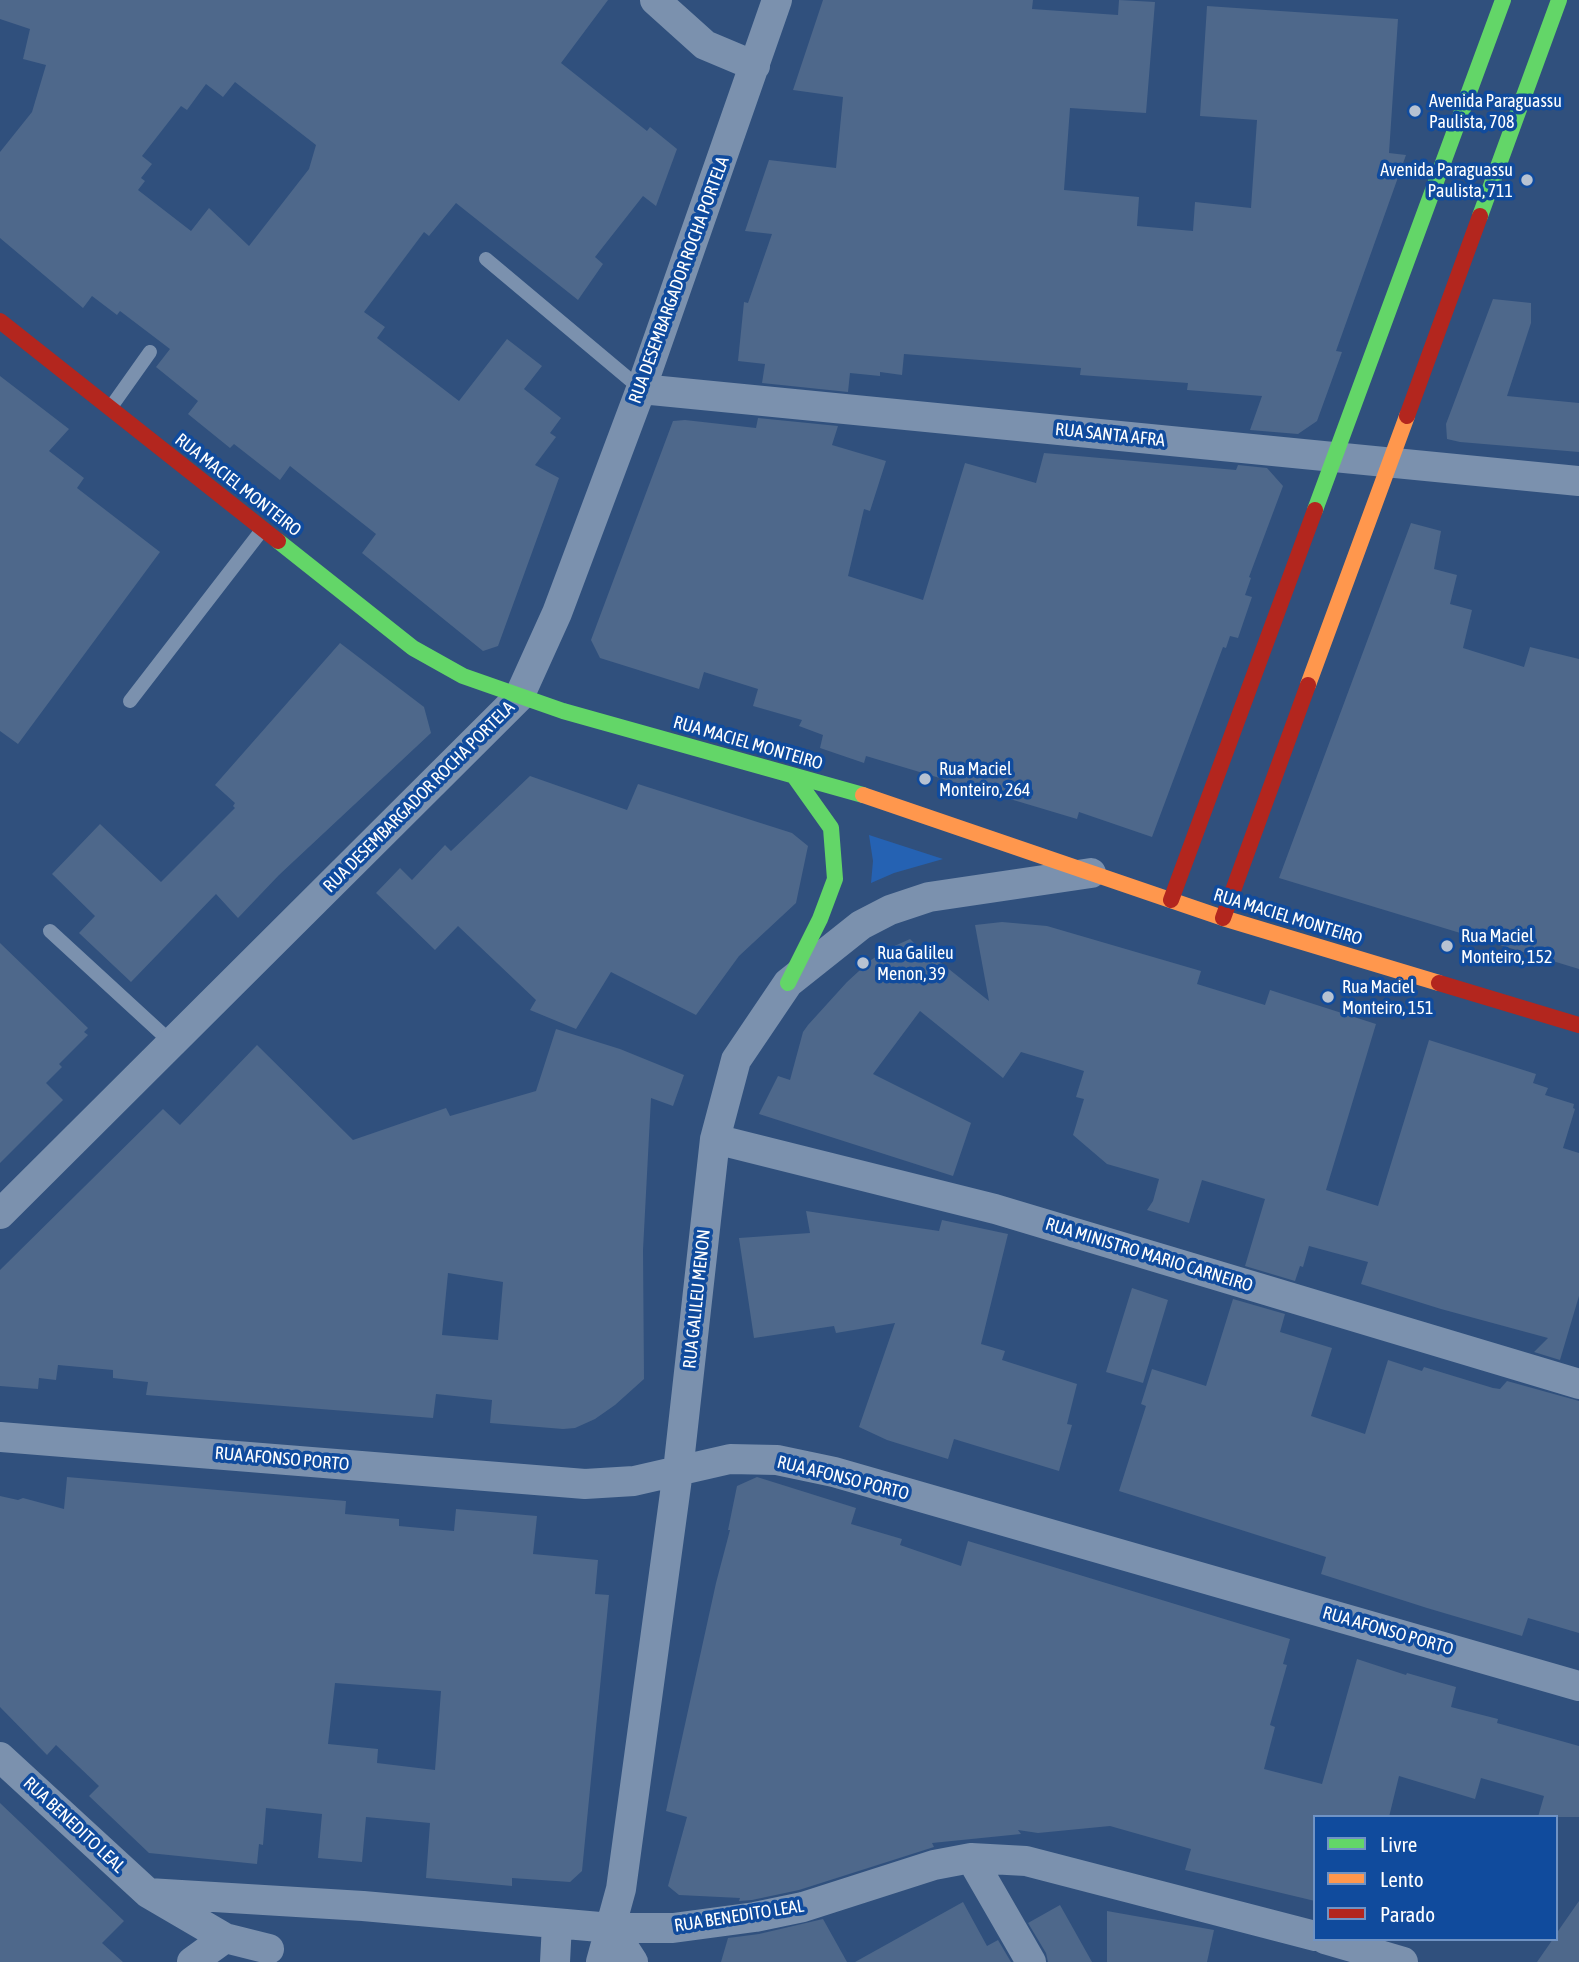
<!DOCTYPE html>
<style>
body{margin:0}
#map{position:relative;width:1579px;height:1962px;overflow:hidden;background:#30507d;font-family:"Asap Condensed",sans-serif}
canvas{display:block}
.legend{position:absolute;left:1313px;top:1815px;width:245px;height:126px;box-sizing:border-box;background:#104b9d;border:2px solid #7093c4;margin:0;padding:9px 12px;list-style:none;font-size:21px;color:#fff}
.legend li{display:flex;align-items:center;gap:14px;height:35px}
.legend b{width:35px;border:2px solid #7093c4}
</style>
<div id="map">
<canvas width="1579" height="1962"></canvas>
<ul class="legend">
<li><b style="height:9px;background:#63d668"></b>Livre</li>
<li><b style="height:9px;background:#ff974d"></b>Lento</li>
<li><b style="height:9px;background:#b3261e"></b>Parado</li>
</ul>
</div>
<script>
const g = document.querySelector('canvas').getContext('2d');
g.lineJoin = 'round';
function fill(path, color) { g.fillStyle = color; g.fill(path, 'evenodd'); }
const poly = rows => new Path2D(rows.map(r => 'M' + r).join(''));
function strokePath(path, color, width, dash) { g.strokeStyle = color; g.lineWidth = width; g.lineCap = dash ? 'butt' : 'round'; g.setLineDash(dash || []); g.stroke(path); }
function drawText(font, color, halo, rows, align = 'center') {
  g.font = font + ' "Asap Condensed",sans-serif'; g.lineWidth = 7; g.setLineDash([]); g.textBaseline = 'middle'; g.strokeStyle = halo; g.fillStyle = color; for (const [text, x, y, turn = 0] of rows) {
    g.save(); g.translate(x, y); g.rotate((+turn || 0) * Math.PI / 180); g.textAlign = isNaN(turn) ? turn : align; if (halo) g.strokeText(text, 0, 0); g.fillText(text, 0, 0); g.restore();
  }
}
const green = poly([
 [869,835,943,859,894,873,871,883,873,861]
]);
const building = poly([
 [0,0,608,0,561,63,647,131,650,127,677,149,656,206,643,196,595,257,603,264,578,300,456,203,429,236,424,232,364,312,385,327,377,338,459,401,507,339,542,366,524,389,561,418,550,433,556,437,535,465,559,478,498,646,483,651,362,553,376,534,290,466,280,480,234,444,230,448,188,414,198,401,156,367,170,349,120,311,117,315,92,296,83,308,0,238,0,152,32,112,46,65,23,59,30,29,0,19],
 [235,82,316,145,309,169,249,246,209,208,191,231,138,190,145,181,141,178,152,164,142,156,181,106,187,110,206,84,223,97],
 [823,0,1033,0,1032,9,1118,15,1119,0,1155,2,1146,113,1070,108,1064,190,1139,197,1137,226,1193,231,1195,202,1251,208,1257,120,1200,116,1207,6,1398,19,1389,153,1406,155,1336,351,1342,352,1317,421,1298,434,1250,430,1262,396,1187,390,1188,383,1080,375,1081,368,904,354,902,375,880,372,880,376,850,373,848,392,762,383,765,364,738,361,744,302,748,303,772,234,745,231,769,160,836,168,843,97,793,90],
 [1493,299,1531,303,1531,323,1507,396,1579,403,1579,452,1460,442,1447,439,1446,424],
 [0,376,69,429,49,451,84,478,77,488,160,552,18,744,0,731],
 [758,418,838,426,832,445,886,461,870,511,864,509,848,576,923,600,965,463,1036,483,1044,453,1236,470,1238,465,1267,468,1283,486,1249,577,1251,578,1245,595,1252,597,1238,638,1230,636,1226,648,1223,647,1152,837,1079,812,1077,819,866,756,864,763,820,748,823,735,799,726,802,720,753,706,758,689,704,672,699,689,600,658,591,640,673,421,685,420,756,428],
 [1411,523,1441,531,1434,569,1457,575,1450,604,1472,610,1463,648,1524,667,1530,647,1579,659,1579,969,1279,878],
 [340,643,424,707,431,733,279,875,238,918,216,894,131,982,79,933,95,916,52,874,100,824,161,882,235,808,233,806,235,803,215,785],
 [530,776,627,810,638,784,792,833,808,846,796,903,739,956,696,1015,611,972,576,1029,530,1010,536,1000,458,926,435,950,376,893,400,868,412,880,445,845,451,851],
 [1002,922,1047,926,1201,971,1197,984,1265,1005,1270,990,1376,1024,1326,1190,1378,1206,1429,1040,1536,1074,1533,1083,1548,1088,1545,1095,1574,1104,1573,1108,1575,1109,1563,1148,1579,1153,1579,1296,1560,1360,1534,1352,1548,1338,1441,1309,1361,1284,1368,1262,1309,1246,1303,1267,1300,1266,1295,1281,1245,1266,1265,1199,1202,1180,1189,1223,1147,1210,1153,1201,1159,1179,1107,1164,1073,1135,1084,1099,1076,1097,1084,1071,1021,1052,1003,1078,920,1011,873,1074,971,1123,953,1176,759,1114,778,1076,790,1080,803,1032,808,1025,847,982,871,960,890,948,910,939,932,961,935,958,989,1001,975,925],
 [0,943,88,1028,84,1032,88,1035,59,1064,62,1067,46,1083,63,1100,0,1163],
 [556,1029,620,1049,684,1075,673,1106,651,1098,643,1250,644,1379,615,1405,595,1419,575,1428,563,1429,490,1423,492,1400,436,1394,433,1418,146,1395,148,1382,113,1378,113,1370,58,1365,56,1380,39,1378,38,1389,0,1386,0,1270,163,1109,180,1125,257,1045,353,1140,446,1108,450,1116,536,1091],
 [448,1273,503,1282,498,1340,442,1335],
 [806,1211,939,1231,942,1220,1008,1234,981,1344,1005,1351,1002,1360,1077,1384,1067,1424,1072,1425,1059,1471,954,1439,948,1459,887,1440,859,1427,895,1323,836,1333,834,1326,754,1338,739,1238,810,1233],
 [1132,1288,1168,1300,1143,1383,1106,1372],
 [1233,1299,1285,1314,1280,1332,1332,1348,1311,1416,1365,1434,1388,1360,1422,1371,1424,1367,1493,1388,1500,1389,1507,1381,1579,1401,1579,1633,1528,1618,1522,1636,1427,1608,1321,1574,1326,1557,1119,1491,1146,1406,1141,1404,1152,1369,1206,1386],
 [67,1477,346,1501,345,1514,399,1519,399,1526,454,1531,456,1509,537,1516,533,1554,598,1560,595,1594,609,1595,582,1871,570,1882,512,1878,512,1886,426,1878,430,1823,366,1817,362,1862,318,1858,322,1814,266,1808,263,1845,259,1844,257,1864,149,1853,89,1796,99,1786,56,1745,47,1755,0,1707,0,1496,18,1500,23,1498,64,1509],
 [335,1683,441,1691,435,1770,377,1763,378,1749,328,1744],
 [757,1477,856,1508,851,1524,902,1539,900,1545,961,1566,968,1541,1290,1639,1283,1664,1287,1665,1270,1725,1275,1727,1264,1769,1322,1784,1357,1659,1406,1675,1407,1673,1456,1687,1451,1707,1498,1719,1497,1723,1579,1746,1579,1817,1538,1817,1544,1796,1481,1778,1475,1799,1399,1776,1389,1817,1315,1817,1315,1901,1185,1870,1191,1849,1110,1826,1038,1833,1018,1830,1021,1834,932,1843,934,1847,799,1890,752,1900,739,1901,740,1898,679,1895,668,1886,687,1817,666,1811,716,1583,730,1530,728,1530,737,1486],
 [0,1803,124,1921,102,1943,123,1962,0,1962],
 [1579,1901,1579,1962,1537,1962,1553,1939,1556,1939,1556,1934],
 [963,1902,987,1946,998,1940,1011,1962,855,1962],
 [1060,1905,1092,1962,1048,1962,1046,1953,1028,1923],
 [1107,1911,1214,1930,1207,1962,1107,1962],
 [823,1919,847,1962,721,1962,728,1938,759,1934]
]);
const lane = poly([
 [486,259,641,389],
 [111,407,150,352],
 [130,701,262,530],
 [50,931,172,1043]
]);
const street = poly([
 [655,0,705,45,755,66],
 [641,389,1579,481],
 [715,1139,995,1209,1579,1384],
 [0,1214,519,697,557,613,641,389,777,0],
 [0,1437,585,1484,634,1481,730,1459,777,1460,834,1472,1579,1686],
 [0,1757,148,1893,225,1938,269,1949],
 [971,1858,1031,1962],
 [148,1893,363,1906,611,1928,673,1928,755,1917,803,1907,934,1865,971,1858,1026,1861,1315,1936],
 [611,1928,633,1962],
 [1325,1939,1403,1962],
 [192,1962,225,1938],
 [555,1962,557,1924],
 [601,1962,621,1889,678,1471,715,1139,736,1060,788,983,861,925,890,910,929,897,1091,873]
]);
const fast = poly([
 [1480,216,1559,0],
 [1315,510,1503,0],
 [278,541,413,648,463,676,563,711,863,795],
 [788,983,820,919,835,879,831,828,794,776]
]);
const slow = poly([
 [1308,685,1407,416],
 [863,795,1223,918,1439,983]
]);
const jam = poly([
 [0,321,278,541],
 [1407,416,1480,216],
 [1171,900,1315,510],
 [1223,918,1308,685],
 [1439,983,1579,1025]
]);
const markers = [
 [1415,111,7,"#b7c2d2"],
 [1527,180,7,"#b7c2d2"],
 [925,779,7,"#b7c2d2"],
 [1447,946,7,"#b7c2d2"],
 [863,963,7,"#b7c2d2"],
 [1328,997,7,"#b7c2d2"]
];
const poiNames = [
 ["Avenida Paraguassu",1429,101],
 ["Paulista, 708",1429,122],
 ["Avenida Paraguassu",1513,170,"right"],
 ["Paulista, 711",1513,191,"right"],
 ["Rua Maciel",939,769],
 ["Monteiro, 264",939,790],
 ["Rua Maciel",1461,936],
 ["Monteiro, 152",1461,957],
 ["Rua Galileu",877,953],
 ["Menon, 39",877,974],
 ["Rua Maciel",1342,987],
 ["Monteiro, 151",1342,1008]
];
const streetNames = [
 ["RUA DESEMBARGADOR ROCHA PORTELA",679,280,-70],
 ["RUA SANTA AFRA",1110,435,6],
 ["RUA MACIEL MONTEIRO",238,485,38],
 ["RUA MACIEL MONTEIRO",748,743,16],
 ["RUA DESEMBARGADOR ROCHA PORTELA",419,797,-45],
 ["RUA MACIEL MONTEIRO",1288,917,17],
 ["RUA MINISTRO MARIO CARNEIRO",1149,1255,17],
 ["RUA GALILEU MENON",697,1299,-84],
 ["RUA AFONSO PORTO",282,1459,5],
 ["RUA AFONSO PORTO",843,1478,14],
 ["RUA AFONSO PORTO",1388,1631,16],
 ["RUA BENEDITO LEAL",74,1825,43],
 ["RUA BENEDITO LEAL",739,1916,-9]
];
fill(green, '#2562b3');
fill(building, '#4e688b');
strokePath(lane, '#7b91ae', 14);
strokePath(street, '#7b91ae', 30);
strokePath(fast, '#63d668', 16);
strokePath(slow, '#ff974d', 16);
strokePath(jam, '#b3261e', 16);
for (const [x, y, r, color] of markers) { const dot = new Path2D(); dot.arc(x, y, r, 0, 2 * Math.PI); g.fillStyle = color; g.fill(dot); strokePath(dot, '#104b9d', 2.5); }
drawText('18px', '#fff', '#104b9d', poiNames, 'left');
drawText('18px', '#fff', '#104b9d', streetNames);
</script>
